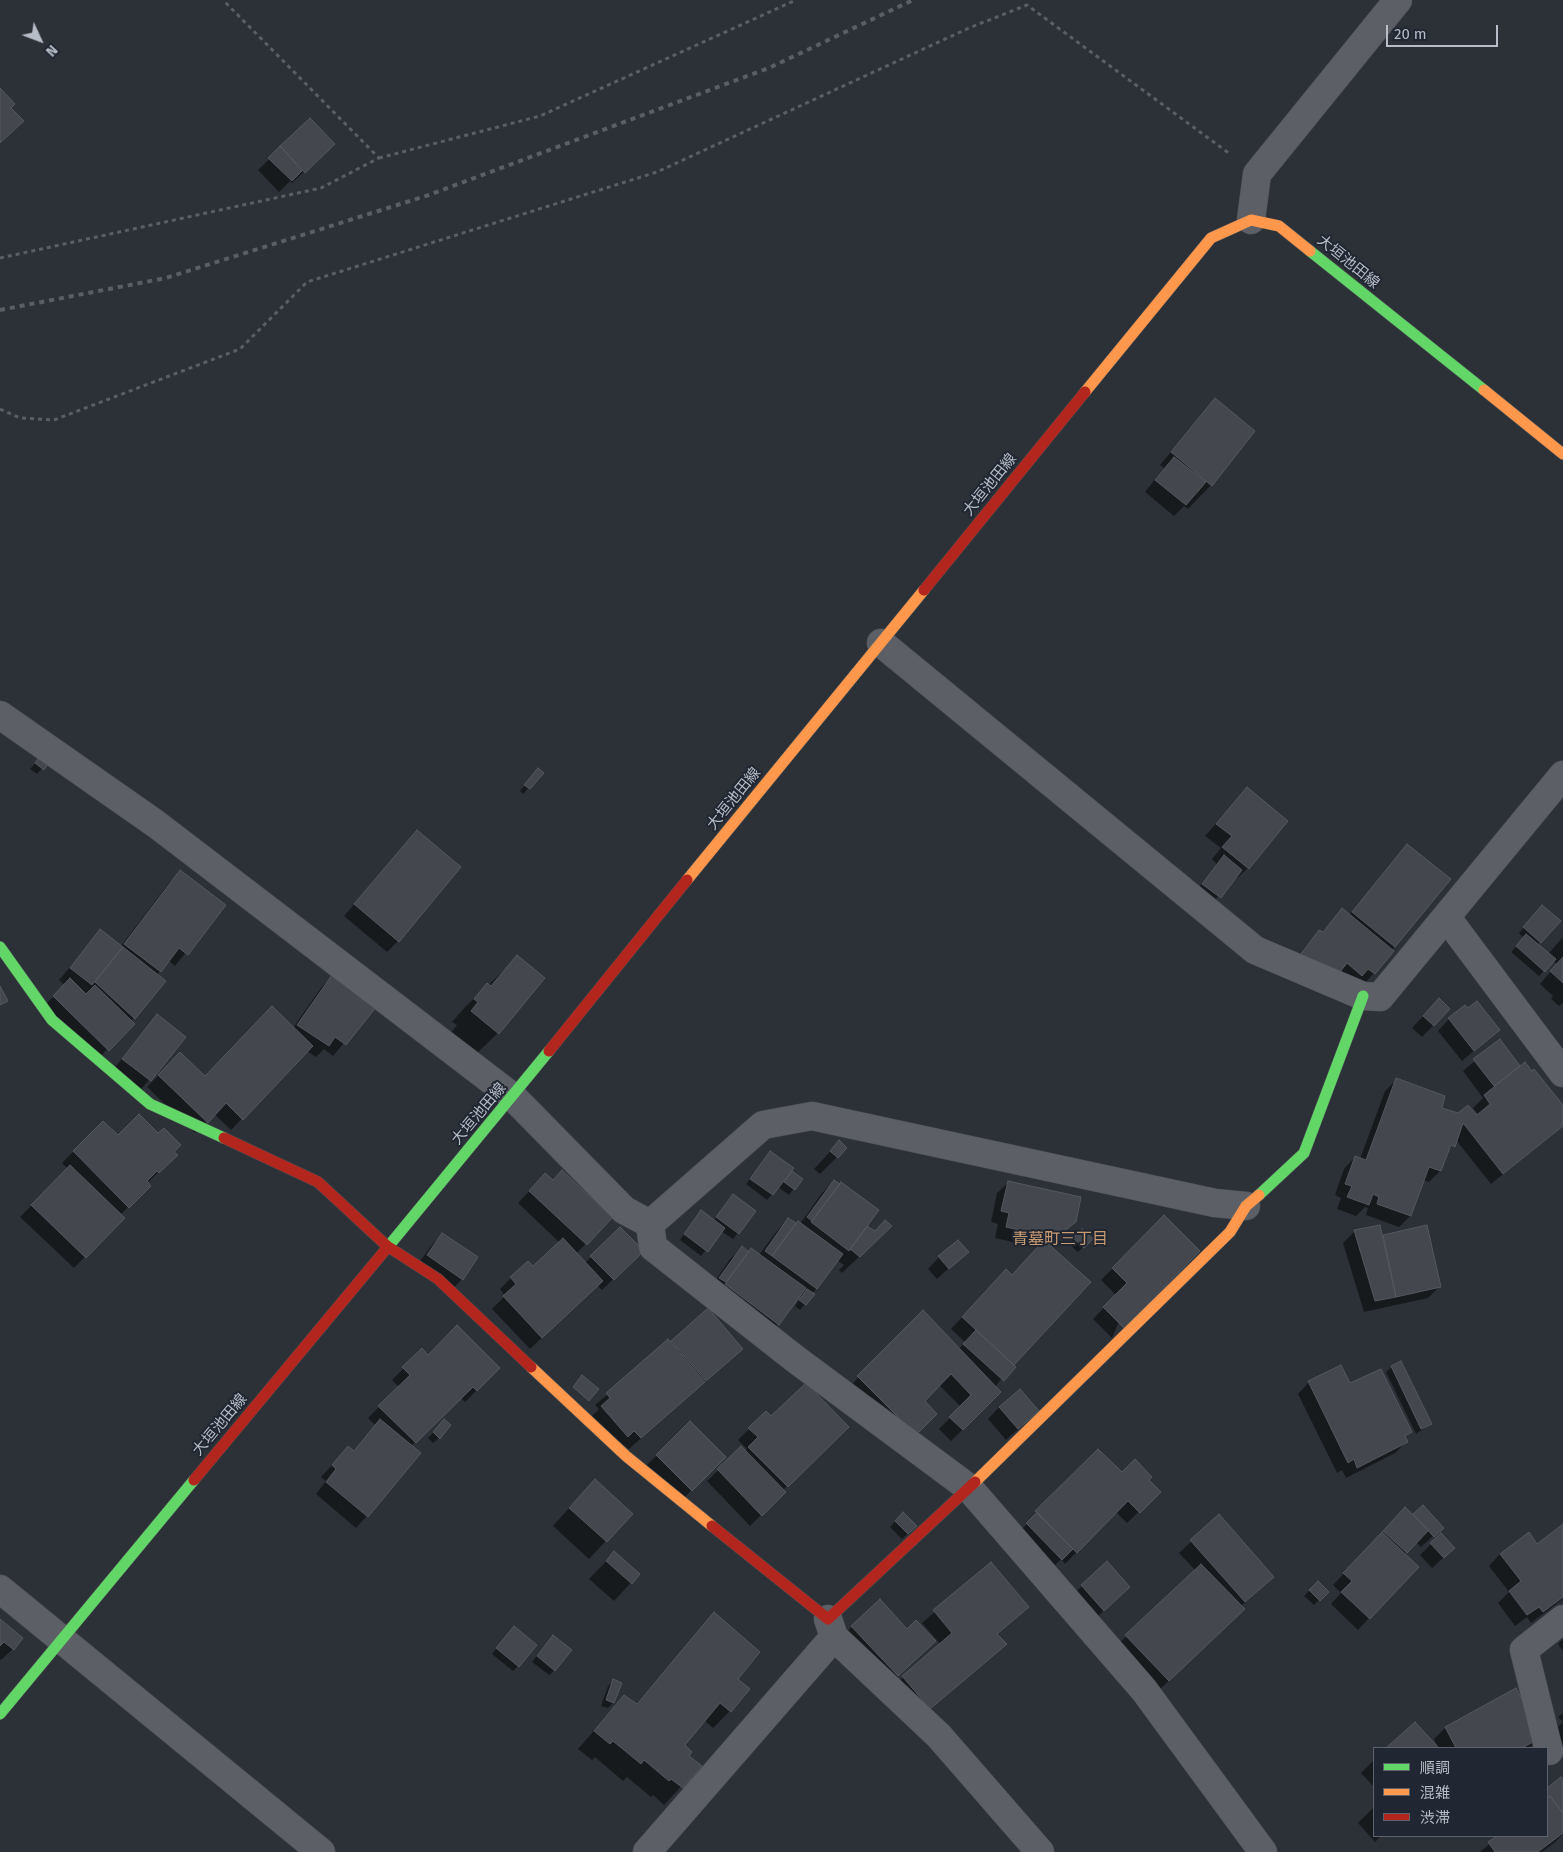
<!DOCTYPE html>
<meta charset="utf-8">
<style>
body{margin:0}
#map{position:relative;width:1563px;height:1852px;overflow:hidden;background:#2c3138;font-family:"Fira Sans","Noto Sans JP",sans-serif}
canvas{display:block}
.legend{position:absolute;left:1373px;top:1747px;width:175px;height:90px;box-sizing:border-box;background:#202732;border:1px solid #5c636e;margin:0;padding:6px 9px;list-style:none;font-size:15px;color:#b7bdc7}
.legend li{display:flex;align-items:center;gap:10px;height:25px}
.legend b{width:25px;border:1px solid #5c636e}
.north{position:absolute;left:15px;top:15px;width:50px;height:50px;-webkit-text-stroke:4px #202732;paint-order:stroke;rotate:133deg;font-size:14px;font-weight:700;line-height:20px;text-align:center;color:#b7bdc7}
.north::after{content:'';display:block;margin:auto;width:18px;height:22px;background:#b7bdc7;clip-path:polygon(50% 0,100% 100%,50% 72%,0 100%)}
.scale{position:absolute;left:1386px;top:25px;width:112px;height:22px;box-sizing:border-box;border:2px solid #b7bdc7;border-top:0;padding-left:6px;font-size:15px;line-height:18px;white-space:nowrap;color:#b7bdc7;-webkit-text-stroke:4px #202732;paint-order:stroke}
</style>
<div id="map">
<canvas width="1563" height="1852"></canvas>
<ul class="legend">
<li><b style="height:6px;background:#63d668"></b>順調</li>
<li><b style="height:6px;background:#ff974d"></b>混雑</li>
<li><b style="height:6px;background:#b3261e"></b>渋滞</li>
</ul>
<div class="north">N</div>
<div class="scale">20 m</div>
</div>
<script>
const g = document.querySelector('canvas').getContext('2d');
g.lineJoin = 'round';
function fill(path, color) { g.fillStyle = color; g.fill(path, 'evenodd'); }
const poly = rows => new Path2D(rows.map(r => 'M' + r).join(''));
function strokePath(path, color, width, dash) { g.strokeStyle = color; g.lineWidth = width; g.lineCap = dash ? 'butt' : 'round'; g.setLineDash(dash || []); g.stroke(path); }
function drawText(font, color, halo, rows, align = 'center') {
  g.font = font + ' "Fira Sans","Noto Sans JP",sans-serif'; g.lineWidth = 4; g.setLineDash([]); g.textBaseline = 'middle'; g.strokeStyle = halo; g.fillStyle = color; for (const [text, x, y, turn = 0] of rows) {
    g.save(); g.translate(x, y); g.rotate((+turn || 0) * Math.PI / 180); g.textAlign = isNaN(turn) ? turn : align; if (halo) g.strokeText(text, 0, 0); g.fillText(text, 0, 0); g.restore();
  }
}
const shadow = poly([
 [310,120,322,155,292,183,290,181,279,192,258,170],
 [1215,400,1211,485,1188,509,1184,506,1174,516,1145,492,1164,468,1160,465],
 [39,759,46,764,37,774,30,769],
 [542,773,523,794,520,791,533,775],
 [1247,789,1286,821,1248,868,1236,879,1234,878,1208,908,1192,896,1217,864,1212,859,1221,848,1205,836],
 [417,832,398,941,387,952,344,916],
 [1408,846,1395,946,1374,973,1363,985,1289,968,1308,943,1320,932,1321,933,1342,910,1349,915],
 [180,872,224,905,175,966,168,960,157,975,165,981,97,1061,42,1008,65,985,59,980,101,931,121,946,169,883],
 [1537,912,1559,921,1537,945,1548,954,1563,937,1563,1003,1559,1006,1551,999,1553,996,1540,984,1557,964,1553,961,1539,976,1511,952,1524,938,1519,933],
 [518,957,498,1033,475,1055,450,1034,457,1025,452,1022,465,1007],
 [332,976,375,1006,333,1056,324,1049,316,1057,307,1051,231,1130,214,1114,195,1133,147,1087,180,1054,205,1078,293,1028,321,988],
 [1449,1009,1422,1037,1412,1028,1428,1011],
 [157,1016,184,1037,139,1092,112,1071],
 [1449,1019,1498,1030,1462,1061,1438,1031],
 [1499,1041,1520,1068,1563,1107,1563,1126,1491,1184,1456,1140,1447,1153,1440,1171,1429,1182,1423,1180,1410,1216,1399,1227,1366,1215,1368,1208,1365,1207,1356,1216,1337,1209,1341,1198,1335,1195,1344,1169,1355,1157,1360,1159,1385,1091,1396,1080,1440,1108,1458,1115,1476,1117,1479,1115,1473,1108,1483,1098,1463,1071],
 [103,1122,118,1137,176,1155,147,1183,150,1186,120,1215,123,1218,74,1268,20,1217,68,1169,62,1163],
 [839,1142,837,1157,820,1174,814,1169],
 [770,1153,784,1181,792,1173,801,1179,789,1195,778,1187,767,1200,746,1184],
 [552,1181,610,1218,576,1254,585,1263,620,1229,642,1251,602,1290,597,1285,530,1349,492,1309,505,1296,500,1289,511,1278,533,1268,560,1243,518,1203,534,1186],
 [834,1181,866,1226,879,1238,842,1273,839,1270,844,1265,837,1260,805,1304,800,1310,795,1306,801,1297,799,1295,778,1324,767,1335,709,1290,730,1259,742,1248,748,1253,759,1255,777,1231,788,1219,796,1225,800,1224,822,1193],
 [1009,1182,1074,1221,1047,1244,1089,1282,1012,1365,995,1387,1000,1392,951,1441,939,1429,961,1407,939,1385,923,1401,903,1446,847,1389,923,1312,960,1348,965,1342,951,1329,995,1282,1012,1276,1038,1248,995,1238,998,1224,991,1222,997,1193],
 [728,1201,755,1212,733,1239,721,1231,701,1256,680,1240,696,1217,713,1221],
 [1164,1217,1112,1338,1093,1319,1116,1295,1101,1280],
 [1379,1226,1382,1237,1426,1227,1439,1287,1428,1298,1364,1312,1343,1243,1354,1232],
 [1082,1230,1091,1239,1078,1252,1069,1244],
 [442,1234,462,1279,451,1291,416,1267,431,1246],
 [967,1252,937,1279,928,1269,939,1257],
 [708,1310,730,1360,629,1449,590,1418,599,1409,595,1405],
 [422,1350,428,1356,499,1368,465,1402,460,1397,411,1446,367,1516,356,1528,316,1494,326,1481,321,1477,348,1448,353,1452,376,1426,368,1418,399,1387,392,1380],
 [1392,1367,1430,1424,1416,1434,1386,1372],
 [1309,1382,1349,1385,1410,1432,1404,1438,1406,1442,1395,1453,1346,1478,1342,1470,1337,1473,1298,1394],
 [999,1407,1026,1422,1006,1440,988,1419],
 [766,1412,771,1418,847,1427,782,1491,784,1492,750,1526,707,1481,741,1448,744,1452,747,1449,738,1440],
 [690,1422,724,1457,680,1502,645,1467],
 [439,1426,439,1438,433,1443,428,1438],
 [1098,1450,1122,1474,1147,1480,1159,1492,1127,1523,1116,1512,1065,1564,1061,1559,1049,1571,1015,1536,1027,1524,1025,1523],
 [578,1498,631,1514,589,1559,553,1526],
 [1423,1507,1442,1528,1421,1547,1416,1542,1404,1554,1369,1618,1358,1630,1331,1604,1341,1593,1333,1585,1393,1521,1412,1516],
 [903,1513,916,1526,902,1539,890,1527],
 [1219,1516,1273,1577,1240,1607,1232,1621,1157,1692,1115,1647,1195,1570,1179,1553],
 [1563,1526,1563,1599,1531,1623,1527,1617,1515,1626,1498,1603,1509,1592,1489,1566,1500,1554,1537,1545],
 [1431,1544,1454,1548,1432,1568,1420,1555],
 [614,1553,638,1575,614,1601,589,1579],
 [991,1563,1027,1607,997,1634,1005,1644,918,1720,891,1688,941,1645,922,1623],
 [1107,1563,1117,1598,1092,1622,1070,1597],
 [1318,1582,1327,1592,1314,1605,1304,1596],
 [880,1601,922,1653,886,1687,840,1638],
 [714,1614,736,1679,730,1711,713,1728,704,1720,683,1745,688,1756,700,1766,664,1805,653,1795,651,1797,627,1777,623,1781,595,1757,592,1760,578,1749,624,1696,635,1705],
 [0,1621,13,1649,1,1660,0,1659],
 [509,1633,518,1666,513,1671,492,1654],
 [1563,1639,1563,1651,1558,1644],
 [548,1642,555,1670,549,1675,532,1662],
 [614,1681,613,1703,608,1708,601,1706,608,1686],
 [1515,1690,1541,1737,1529,1748,1438,1748,1434,1739,1445,1728],
 [1563,1713,1563,1748,1556,1729,1563,1722,1558,1717],
 [1374,1760,1374,1787,1361,1773],
 [1560,1779,1563,1784,1563,1834,1554,1843,1542,1852,1480,1852,1499,1836,1547,1836,1547,1789],
 [1374,1807,1374,1836,1381,1836,1375,1842,1358,1823]
]);
const building = poly([
 [0,88,15,104,11,108,24,121,0,143,0,88],
 [310,118,335,144,305,173,280,146,310,118],
 [280,146,302,171,292,181,268,158,280,146],
 [1215,398,1255,431,1212,486,1171,452,1215,398],
 [1174,457,1206,482,1186,505,1155,480,1174,457],
 [39,757,48,764,44,770,35,763,39,757],
 [538,768,544,773,530,789,524,785,538,768],
 [1247,787,1288,821,1249,869,1222,847,1232,836,1216,824,1247,787],
 [417,830,461,867,399,942,354,904,417,830],
 [1407,844,1451,879,1395,947,1352,912,1407,844],
 [1224,855,1242,870,1221,898,1202,884,1224,855],
 [180,870,226,905,188,955,179,948,161,972,124,944,180,870],
 [1542,905,1561,921,1541,943,1523,927,1542,905],
 [1342,908,1394,951,1375,974,1368,969,1362,976,1347,963,1340,972,1299,956,1319,930,1323,932,1342,908],
 [100,929,123,947,92,985,70,968,100,929],
 [1526,934,1556,959,1545,972,1516,946,1526,934],
 [123,947,166,981,135,1019,95,982,123,947],
 [517,955,545,978,499,1034,471,1011,478,1002,474,999,487,983,491,986,517,955],
 [1563,957,1563,983,1550,971,1563,957],
 [332,975,377,1006,346,1045,335,1037,329,1046,297,1025,332,975],
 [70,978,86,994,95,985,135,1024,109,1051,53,996,70,978],
 [0,986,8,1001,0,1005,0,986],
 [1439,998,1450,1009,1434,1026,1423,1016,1439,998],
 [1477,1001,1500,1030,1474,1051,1448,1018,1465,1005,1468,1008,1477,1001],
 [272,1006,313,1046,243,1120,226,1103,208,1123,158,1075,180,1052,205,1076,272,1006],
 [157,1014,186,1037,151,1081,122,1059,157,1014],
 [1500,1039,1520,1066,1494,1086,1473,1059,1500,1039],
 [1525,1062,1532,1071,1534,1069,1563,1105,1563,1126,1503,1174,1463,1123,1455,1147,1451,1145,1441,1171,1429,1167,1411,1216,1377,1204,1379,1197,1373,1194,1369,1205,1347,1197,1352,1186,1345,1184,1355,1156,1366,1160,1396,1078,1445,1096,1442,1108,1458,1113,1468,1105,1477,1115,1490,1104,1484,1095,1525,1062],
 [139,1114,158,1133,164,1128,181,1145,174,1152,178,1155,159,1173,157,1171,147,1181,151,1186,129,1208,73,1151,103,1121,118,1135,139,1114],
 [839,1140,847,1148,838,1158,830,1151,839,1140],
 [770,1151,794,1168,773,1195,750,1179,770,1151],
 [70,1165,125,1218,86,1258,31,1205,70,1165],
 [562,1170,612,1218,587,1245,529,1191,545,1173,553,1180,562,1170],
 [792,1171,803,1179,795,1190,784,1182,792,1171],
 [834,1180,840,1184,812,1221,807,1217,834,1180],
 [1008,1181,1081,1197,1076,1222,1064,1231,1057,1230,1055,1238,1006,1227,1009,1213,1001,1211,1008,1181],
 [841,1182,879,1210,849,1251,811,1222,841,1182],
 [733,1194,756,1211,739,1234,716,1217,733,1194],
 [701,1210,725,1228,708,1252,684,1234,701,1210],
 [1164,1215,1200,1251,1124,1328,1103,1307,1127,1283,1112,1268,1164,1215],
 [788,1218,796,1223,772,1256,765,1251,788,1218],
 [885,1220,892,1226,860,1257,850,1249,867,1226,875,1231,885,1220],
 [798,1221,843,1254,817,1289,772,1256,798,1221],
 [1380,1225,1396,1297,1375,1301,1354,1230,1380,1225],
 [1427,1225,1441,1287,1396,1297,1383,1235,1427,1225],
 [620,1227,644,1251,614,1280,590,1256,620,1227],
 [1082,1229,1093,1239,1084,1248,1073,1238,1082,1229],
 [442,1233,478,1257,463,1280,427,1255,442,1233],
 [563,1238,603,1281,542,1338,503,1296,516,1284,510,1277,528,1261,533,1266,563,1238],
 [958,1240,969,1252,949,1269,938,1256,958,1240],
 [1044,1240,1091,1282,1014,1365,962,1317,1006,1269,1012,1275,1044,1240],
 [742,1246,749,1252,726,1282,719,1278,742,1246],
 [751,1248,806,1288,779,1325,725,1284,751,1248],
 [807,1289,815,1294,806,1305,799,1300,807,1289],
 [708,1308,743,1349,706,1381,671,1341,708,1308],
 [923,1310,1001,1392,963,1430,949,1417,971,1395,951,1374,925,1401,937,1414,916,1435,857,1376,923,1310],
 [457,1325,500,1368,477,1391,473,1387,416,1443,378,1406,410,1375,402,1367,422,1348,428,1355,457,1325],
 [976,1330,1016,1367,1004,1381,963,1344,976,1330],
 [668,1339,705,1382,641,1438,634,1431,628,1437,601,1406,610,1398,606,1393,668,1339],
 [1401,1361,1432,1424,1421,1429,1391,1366,1401,1361],
 [1341,1365,1350,1383,1381,1369,1412,1432,1405,1436,1408,1442,1357,1468,1354,1459,1348,1463,1308,1381,1341,1365],
 [582,1375,599,1389,589,1401,573,1387,582,1375],
 [806,1383,849,1427,788,1487,748,1447,758,1437,748,1428,766,1411,771,1416,806,1383],
 [1020,1389,1039,1411,1018,1429,999,1407,1020,1389],
 [380,1419,421,1453,368,1517,326,1482,336,1469,332,1465,348,1446,354,1451,380,1419],
 [444,1419,451,1425,440,1439,433,1432,444,1419],
 [690,1421,726,1457,692,1491,656,1455,690,1421],
 [741,1446,786,1492,762,1516,717,1469,741,1446],
 [1098,1449,1122,1472,1135,1459,1152,1477,1149,1480,1161,1492,1140,1513,1128,1501,1077,1553,1035,1511,1098,1449],
 [595,1479,633,1514,607,1542,569,1508,595,1479],
 [1423,1505,1444,1528,1434,1537,1413,1514,1423,1505],
 [1405,1507,1429,1530,1407,1553,1383,1531,1405,1507],
 [903,1512,917,1526,908,1534,895,1521,903,1512],
 [1037,1512,1073,1549,1062,1560,1026,1523,1037,1512],
 [1219,1514,1274,1577,1245,1602,1190,1540,1219,1514],
 [1563,1524,1563,1597,1543,1612,1539,1607,1527,1615,1509,1591,1521,1581,1500,1554,1529,1532,1537,1544,1563,1524],
 [1382,1532,1419,1567,1370,1619,1341,1592,1352,1581,1343,1573,1382,1532],
 [1441,1533,1455,1548,1444,1558,1430,1543,1441,1533],
 [614,1551,640,1574,632,1584,606,1561,614,1551],
 [1107,1561,1130,1587,1104,1611,1081,1585,1107,1561],
 [991,1562,1029,1607,997,1634,1007,1644,930,1709,902,1676,952,1633,933,1610,991,1562],
 [1201,1564,1245,1609,1169,1681,1125,1635,1201,1564],
 [1318,1581,1329,1592,1320,1601,1309,1590,1318,1581],
 [880,1599,907,1629,916,1620,936,1641,898,1676,851,1626,880,1599],
 [714,1612,760,1652,738,1679,750,1689,731,1712,720,1703,685,1745,692,1752,689,1756,702,1766,683,1788,671,1779,669,1781,644,1760,641,1764,613,1741,610,1744,594,1731,624,1695,637,1704,714,1612],
 [0,1619,23,1638,14,1650,4,1642,0,1646,0,1619],
 [514,1626,537,1645,519,1667,496,1648,514,1626],
 [553,1635,572,1650,555,1671,537,1656,553,1635],
 [613,1679,622,1683,614,1703,606,1700,613,1679],
 [1516,1688,1542,1737,1522,1748,1456,1748,1445,1727,1516,1688],
 [1415,1722,1439,1748,1386,1748,1415,1722],
 [1561,1777,1563,1781,1563,1813,1550,1796,1547,1798,1547,1788,1561,1777],
 [1550,1796,1563,1813,1563,1833,1538,1852,1495,1852,1488,1842,1497,1836,1547,1836,1547,1799,1550,1796]
]);
const path = poly([
 [379,158,540,116,796,0],
 [0,258,321,188,379,158,223,0],
 [0,409,20,418,54,420,240,349,307,282,657,172,969,28,1027,5,1230,154]
]);
const street = poly([
 [1251,220,1257,174,1398,0],
 [881,643,1255,950,1363,996,1380,997,1563,775],
 [0,715,156,824,513,1097,624,1210,650,1224],
 [1447,918,1563,1073],
 [650,1224,653,1247,794,1358,969,1488,1144,1690,1263,1852],
 [650,1224,763,1125,812,1116,1215,1203,1246,1206],
 [0,1589,321,1852],
 [834,1637,939,1736,1040,1852],
 [1549,1751,1524,1650,1563,1619],
 [647,1852,834,1637,828,1619]
]);
const fast = poly([
 [1310,251,1484,390],
 [0,947,52,1020,150,1104,224,1138],
 [1259,1195,1304,1153,1363,996],
 [387,1248,549,1051],
 [0,1714,194,1480]
]);
const slow = poly([
 [1484,390,1563,454],
 [1085,392,1211,238,1251,220,1279,226,1310,251],
 [687,880,924,590],
 [531,1367,626,1456,712,1526],
 [975,1482,1230,1232,1246,1206,1259,1195]
]);
const jam = poly([
 [924,590,1085,392],
 [549,1051,687,880],
 [224,1138,318,1182,387,1246,438,1279,531,1367],
 [194,1480,387,1248],
 [712,1526,828,1619,975,1482]
]);
const rail = poly([
 [0,310,166,278,429,195,769,68,913,0]
]);
const streetNames = [
 ["大垣池田線",1348,262,39],
 ["大垣池田線",990,485,-51],
 ["大垣池田線",734,799,-51],
 ["大垣池田線",479,1114,-50],
 ["大垣池田線",220,1425,-50]
];
const neighbourhoodNames = [
 ["青墓町三丁目",1060,1240]
];
fill(shadow, '#0007');
fill(building, '#44484e');
strokePath(building, '#54585f', 1);
strokePath(street, '#4a4d52', 29);
strokePath(fast, '#4a4d52', 12);
strokePath(slow, '#4a4d52', 12);
strokePath(jam, '#4a4d52', 12);
strokePath(path, '#5a5f64', 3, [4, 4]);
strokePath(street, '#5c5f66', 28);
strokePath(fast, '#63d668', 11);
strokePath(slow, '#ff974d', 11);
strokePath(jam, '#b3261e', 11);
strokePath(rail, '#5b5f64', 4, [5, 5]);
drawText('15px', '#b7bdc7', '#202732', streetNames);
drawText('16px', '#c99b71', '#202732', neighbourhoodNames);
</script>
